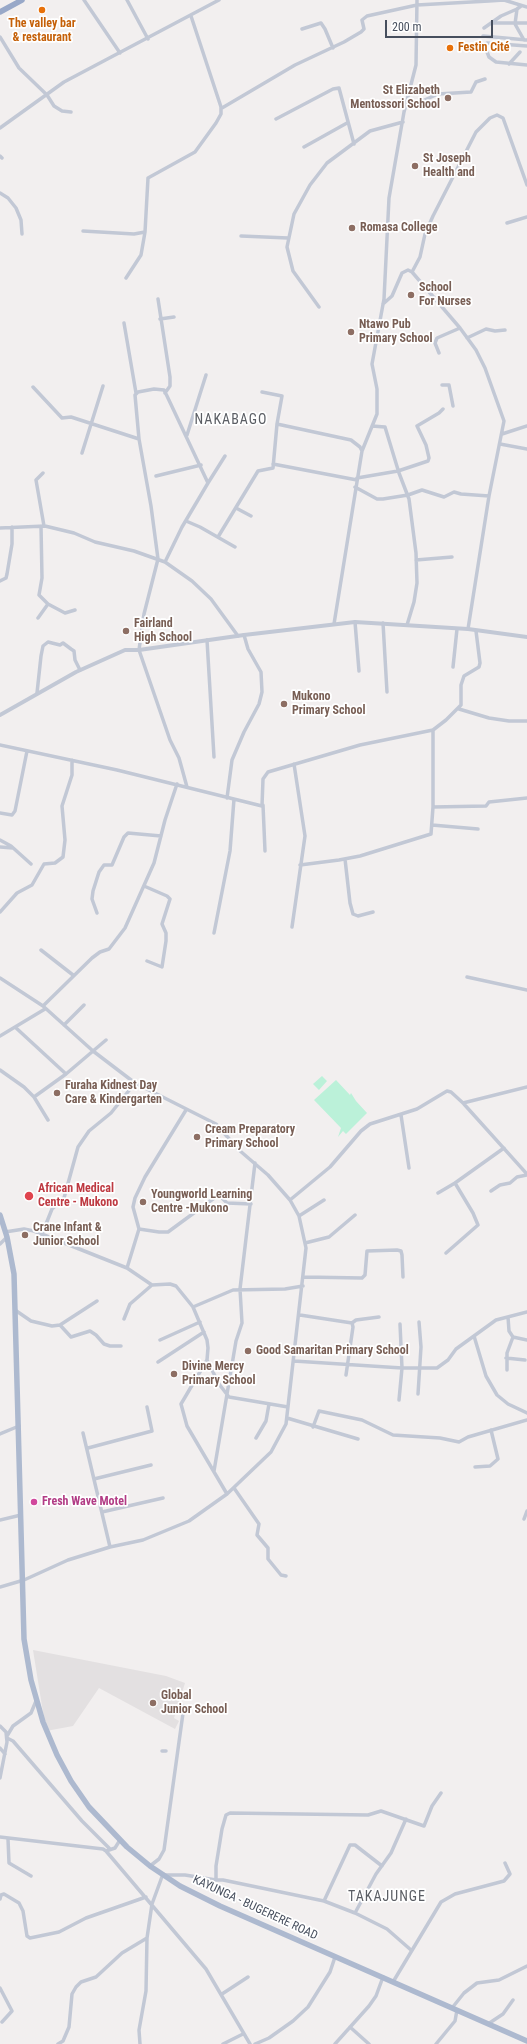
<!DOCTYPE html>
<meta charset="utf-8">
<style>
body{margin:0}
#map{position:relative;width:527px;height:2044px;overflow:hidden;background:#f2efef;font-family:"Roboto Condensed",sans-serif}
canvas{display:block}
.scale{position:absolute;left:385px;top:20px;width:108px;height:18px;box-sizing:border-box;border:2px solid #464e5d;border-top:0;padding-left:5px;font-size:12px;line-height:14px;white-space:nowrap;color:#464e5d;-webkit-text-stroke:3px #fff;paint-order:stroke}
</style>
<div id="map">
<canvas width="527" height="2044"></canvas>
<div class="scale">200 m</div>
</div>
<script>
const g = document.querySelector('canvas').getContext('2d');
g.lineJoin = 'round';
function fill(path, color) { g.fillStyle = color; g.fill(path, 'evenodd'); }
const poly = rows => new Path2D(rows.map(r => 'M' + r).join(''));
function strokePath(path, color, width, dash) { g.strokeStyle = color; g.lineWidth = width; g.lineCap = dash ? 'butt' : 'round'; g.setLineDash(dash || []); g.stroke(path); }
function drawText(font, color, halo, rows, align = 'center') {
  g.font = font + ' "Roboto Condensed",sans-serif'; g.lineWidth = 3.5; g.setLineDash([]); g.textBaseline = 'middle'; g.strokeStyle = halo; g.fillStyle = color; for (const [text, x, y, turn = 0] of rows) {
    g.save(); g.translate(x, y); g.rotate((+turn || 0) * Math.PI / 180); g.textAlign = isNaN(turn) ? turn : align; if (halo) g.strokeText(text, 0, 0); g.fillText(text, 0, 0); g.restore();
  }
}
const education = poly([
 [33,1650,166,1676,185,1683,174,1718,179,1721,175,1729,99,1688,73,1726,46,1731]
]);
const green = poly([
 [322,1076,327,1081,319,1090,313,1084],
 [336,1080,350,1095,351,1093,356,1101,367,1113,346,1134,343,1131,338,1137,341,1128,314,1100]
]);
const minor = poly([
 [84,0,120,53],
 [127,0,148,39],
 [517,9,515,24,524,40],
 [191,16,221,107,222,108,295,65,344,42,361,32,364,29,362,20,367,16,417,5,489,1,504,0,527,7],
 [492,23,527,23],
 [484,28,501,16,517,9,521,6],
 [302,29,321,23,325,29,333,48],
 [483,36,527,40],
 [0,37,19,68,47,95,54,106,62,111,71,112],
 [487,43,527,46],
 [484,44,489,57,496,62,527,65],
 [509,64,520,52],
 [407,103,420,102,438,94,471,92,476,82,485,79],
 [276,119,333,89,339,88,354,144],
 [0,128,64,82,219,0],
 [304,147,347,123],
 [0,156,2,158],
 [0,193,8,198,16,208,21,220,22,234],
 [507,223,527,217],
 [83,231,134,234,145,232,148,178,195,152,216,123,221,114,221,107],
 [241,236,288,238],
 [412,272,420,257,425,234,433,216,476,132,490,118,497,115,503,118,527,185],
 [126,278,141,255,145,232],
 [158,299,170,377,170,386,165,393],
 [383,304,392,296,402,273,408,270,412,272,460,328,476,350,485,368,504,421,489,496,468,629],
 [319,307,293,271,287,247,294,214,310,185,327,163,370,131,403,122],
 [160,319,174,317],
 [124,323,136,393],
 [467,338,486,329,495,331,505,330],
 [439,353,435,343,437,338,460,328],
 [442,385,449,385,453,406],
 [33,387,62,418,71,417,139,439],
 [262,392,282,396,277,424,351,440,360,447,362,451],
 [372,426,385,427,399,473,409,499,416,553,417,583,414,602,407,625],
 [502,434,527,426],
 [187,435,206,375],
 [500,444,527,449],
 [82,453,103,386],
 [273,464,357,480],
 [43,473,36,480,44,526],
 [156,476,201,465],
 [357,478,398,471,428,461,429,458,426,445,417,426,439,413,443,409],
 [208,483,225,456],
 [355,487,377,499,383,499,408,495,422,490,444,497,454,492,461,494,489,496],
 [236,508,251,516],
 [186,521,200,527,235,547],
 [0,528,45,526,74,533,95,542,134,551,165,562,192,581,211,599,238,636],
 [218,537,258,471,273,468,277,424],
 [416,560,452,557],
 [165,562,182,527,208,483,167,396,164,390,154,389,138,392,135,395,139,439,151,506,158,559,144,614,139,650,170,740,179,758,187,787],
 [0,581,6,578,7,574,12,544,12,527],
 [48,604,65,613,75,610],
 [38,618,48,604,39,595,42,578,41,526],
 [355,622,359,671],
 [383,623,387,692],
 [334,624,362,451,377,414,377,389,372,364,384,299,389,198,404,112,416,65,417,0],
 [207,640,214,757],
 [453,667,457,629],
 [37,693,41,656,43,646,48,642,60,645,63,643,71,649,74,651,75,660,80,670],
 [459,709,489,718,509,721,527,721],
 [0,745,117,770,262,806,263,779,268,772,360,745,433,730,446,720,461,705,461,685,464,676,479,667,480,663,476,631],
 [227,798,232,760,244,732,259,704,262,692,261,672,248,649,244,635],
 [263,805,265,851],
 [433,807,486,806,489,802,527,798],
 [0,813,12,815,15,811,27,751],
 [432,825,478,829],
 [0,840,11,846,31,864],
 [0,847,13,848],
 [345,859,350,903,353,914,358,916,373,912],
 [300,865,339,860,360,856,431,834,433,807,433,730],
 [144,886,167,896,170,899,162,924,166,933,166,941,162,967,147,961],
 [0,912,17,893,32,885,44,864,55,863,63,857,65,840,62,806,72,775,72,760],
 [97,913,92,899,93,891,99,872,104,865,112,865,124,837,128,833,161,836],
 [292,927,305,836,294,764],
 [214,933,230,851,234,799],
 [41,950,73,975],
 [467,977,527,990],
 [0,978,43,1006,93,1051,135,1083,216,1124,239,1150,268,1175,290,1200,299,1216,306,1248,286,1424,271,1452,227,1494,189,1521,143,1540,110,1547,68,1560,24,1580,0,1587],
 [43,1006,92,958,100,952,109,949,125,928,154,863,165,820,177,784],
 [64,1025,84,1005],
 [15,1027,66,1074],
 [0,1036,45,1009],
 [0,1070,24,1087,34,1097,66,1074,106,1040],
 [34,1097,48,1120],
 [463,1103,527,1087],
 [401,1115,409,1168],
 [455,1183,504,1148],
 [491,1191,500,1185,510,1183,517,1177,527,1175],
 [438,1193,455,1183,473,1213,478,1225,446,1253],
 [290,1200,330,1167,361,1131,370,1124,417,1109,447,1091,451,1092,463,1103,527,1174],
 [299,1216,324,1200],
 [139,1229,159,1232,168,1232,217,1196,221,1197,227,1203,251,1204],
 [5,1232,24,1229,34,1231,127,1268,152,1285,170,1284,176,1286,193,1307,207,1340,208,1348,207,1360,181,1404,187,1426,227,1494],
 [42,1234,52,1209,64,1198,78,1147,89,1131,111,1113,135,1083],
 [305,1243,329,1237,355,1215],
 [0,1244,7,1237],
 [127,1268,139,1229,133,1207,135,1198,145,1177,186,1110],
 [304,1277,362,1278,365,1275,367,1251,397,1250,401,1251,402,1255,403,1277],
 [193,1307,233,1290,285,1289,303,1286],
 [15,1310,31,1321,52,1326,60,1325,97,1301],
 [300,1315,352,1323,353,1327,346,1375],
 [508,1317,509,1331,513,1337,527,1340],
 [124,1319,130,1304,152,1285],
 [352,1323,356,1320,379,1317],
 [60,1325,71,1337,90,1331,96,1335,104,1344,110,1346,121,1346],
 [474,1336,486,1376,497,1395,508,1404,527,1413],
 [160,1340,200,1322],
 [506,1358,525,1360],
 [207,1360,219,1384,229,1397,288,1407],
 [294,1361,402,1368,437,1368,448,1360,456,1349,496,1320,527,1312],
 [158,1362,204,1332],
 [507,1370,507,1353,513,1337],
 [418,1394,421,1347,419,1322],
 [399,1400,402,1368,400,1324],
 [287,1418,358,1439],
 [313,1427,319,1411,362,1420,393,1435,440,1438,459,1442,468,1437,527,1420],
 [83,1433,110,1547],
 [0,1434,19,1426],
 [256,1438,266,1421,269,1404],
 [88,1448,152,1431,147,1407],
 [475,1467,490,1466,498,1459,491,1430],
 [214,1471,236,1341,242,1323,240,1289,255,1163],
 [94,1479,151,1465],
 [234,1488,259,1524,257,1535,268,1548,268,1559,281,1575,286,1576],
 [102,1512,163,1498],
 [524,1519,527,1511],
 [0,1520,21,1515],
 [0,1726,6,1732,7,1742,0,1778],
 [7,1736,13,1726,31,1713,36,1701],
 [7,1738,13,1741,82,1821,110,1849],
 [0,1748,5,1754],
 [162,1751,166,1751],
 [0,1837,103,1849,106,1851,115,1848,120,1840],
 [8,1839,9,1863,31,1876],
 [106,1851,206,1969,250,2044],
 [150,1866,159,1859,164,1850,184,1706],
 [164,1875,185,1875,216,1880,223,1880,324,1901,355,1913,387,1929,411,1950],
 [216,1880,216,1866,222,1829,226,1815,230,1813,368,1815,381,1811,424,1826,432,1806,441,1793],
 [0,1899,1,1895,4,1894,19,1903,23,1911,27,1936,30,1938,59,1932,86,1918,146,1897],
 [324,1901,350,1845,355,1845,382,1866],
 [355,1913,376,1874,391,1853,406,1819],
 [393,1982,441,1902,455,1894,504,1881,510,1874,505,1863],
 [0,1988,12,2011,2,2022],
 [222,1994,248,1977],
 [452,2008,464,1993,477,1983,499,1980,527,1966],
 [488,2024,503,2014,513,2000],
 [350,2027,369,2044],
 [58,2044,63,2041,69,2027,72,1994,76,1987,81,1982,96,1977,122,1953,147,1938,152,1904,163,1874],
 [140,2044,139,2030,146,1991,147,1938],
 [223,2044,243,2034],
 [255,2044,269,2038,293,2021,308,2007,330,1972,335,1957],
 [335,2044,369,2006,376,1996,383,1977],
 [436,2044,455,2021,457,2010]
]);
const tertiary = poly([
 [0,715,76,672,125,650,139,650,244,635,355,622,468,629,527,637]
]);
const primary = poly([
 [0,1215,7,1237,14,1274,24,1639,31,1680,43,1722,57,1755,71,1781,89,1807,127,1847,150,1866,180,1886,220,1906,527,2041]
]);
const trunk = poly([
 [0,12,22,0]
]);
const markers = [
 [42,10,4,"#e8710a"],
 [450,48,4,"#e8710a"],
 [448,98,4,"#8d6e63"],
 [415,166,4,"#8d6e63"],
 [352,228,4,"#8d6e63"],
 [411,295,4,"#8d6e63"],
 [351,332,4,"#8d6e63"],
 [126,631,4,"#8d6e63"],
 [284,704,4,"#8d6e63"],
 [57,1093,4,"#8d6e63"],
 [197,1137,4,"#8d6e63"],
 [29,1196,5,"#e0444e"],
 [143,1202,4,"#8d6e63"],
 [25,1235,4,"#8d6e63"],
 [248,1351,4,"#8d6e63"],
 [174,1374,4,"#8d6e63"],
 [34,1502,4,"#d1479c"],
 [153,1703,4,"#8d6e63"]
];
const foodNames = [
 ["The valley bar",42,24],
 ["& restaurant",42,38],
 ["Festin Cité",458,48,"left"]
];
const educationNames = [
 ["St Elizabeth",440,91,"right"],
 ["Mentossori School",440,105,"right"],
 ["St Joseph",423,159],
 ["Health and",423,173],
 ["Romasa College",360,228],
 ["School",419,288],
 ["For Nurses",419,302],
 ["Ntawo Pub",359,325],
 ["Primary School",359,339],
 ["Fairland",134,624],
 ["High School",134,638],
 ["Mukono",292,697],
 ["Primary School",292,711],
 ["Furaha Kidnest Day",65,1086],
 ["Care & Kindergarten",65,1100],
 ["Cream Preparatory",205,1130],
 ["Primary School",205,1144],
 ["Youngworld Learning",151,1195],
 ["Centre -Mukono",151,1209],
 ["Crane Infant &",33,1228],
 ["Junior School",33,1242],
 ["Good Samaritan Primary School",256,1351],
 ["Divine Mercy",182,1367],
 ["Primary School",182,1381],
 ["Global",161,1696],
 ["Junior School",161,1710]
];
const healthNames = [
 ["African Medical",38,1189],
 ["Centre - Mukono",38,1203]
];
const hotelNames = [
 ["Fresh Wave Motel",42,1502]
];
const streetNames = [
 ["KAYUNGA - BUGERERE ROAD",255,1908,25]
];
const quarterNames = [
 ["NAKABAGO",231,420],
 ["TAKAJUNGE",387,1897]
];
fill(education, '#e3e0e1');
fill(green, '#bbf1d9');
strokePath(minor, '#c2c8d5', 3.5);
strokePath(tertiary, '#c2c8d5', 4);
strokePath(primary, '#adb9cf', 5.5);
strokePath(trunk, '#98a8c8', 5.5);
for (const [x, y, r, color] of markers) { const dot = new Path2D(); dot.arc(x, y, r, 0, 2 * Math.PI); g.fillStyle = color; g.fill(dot); strokePath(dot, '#fff', 1.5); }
drawText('bold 12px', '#c56008', '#fff', foodNames);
drawText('bold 12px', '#785e54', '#fff', educationNames, 'left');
drawText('bold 12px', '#be3a42', '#fff', healthNames, 'left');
drawText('bold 12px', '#b23c85', '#fff', hotelNames, 'left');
drawText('12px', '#464e5d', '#fff', streetNames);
g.letterSpacing = '1px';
drawText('14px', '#5b5e64', '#fff', quarterNames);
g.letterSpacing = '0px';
</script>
